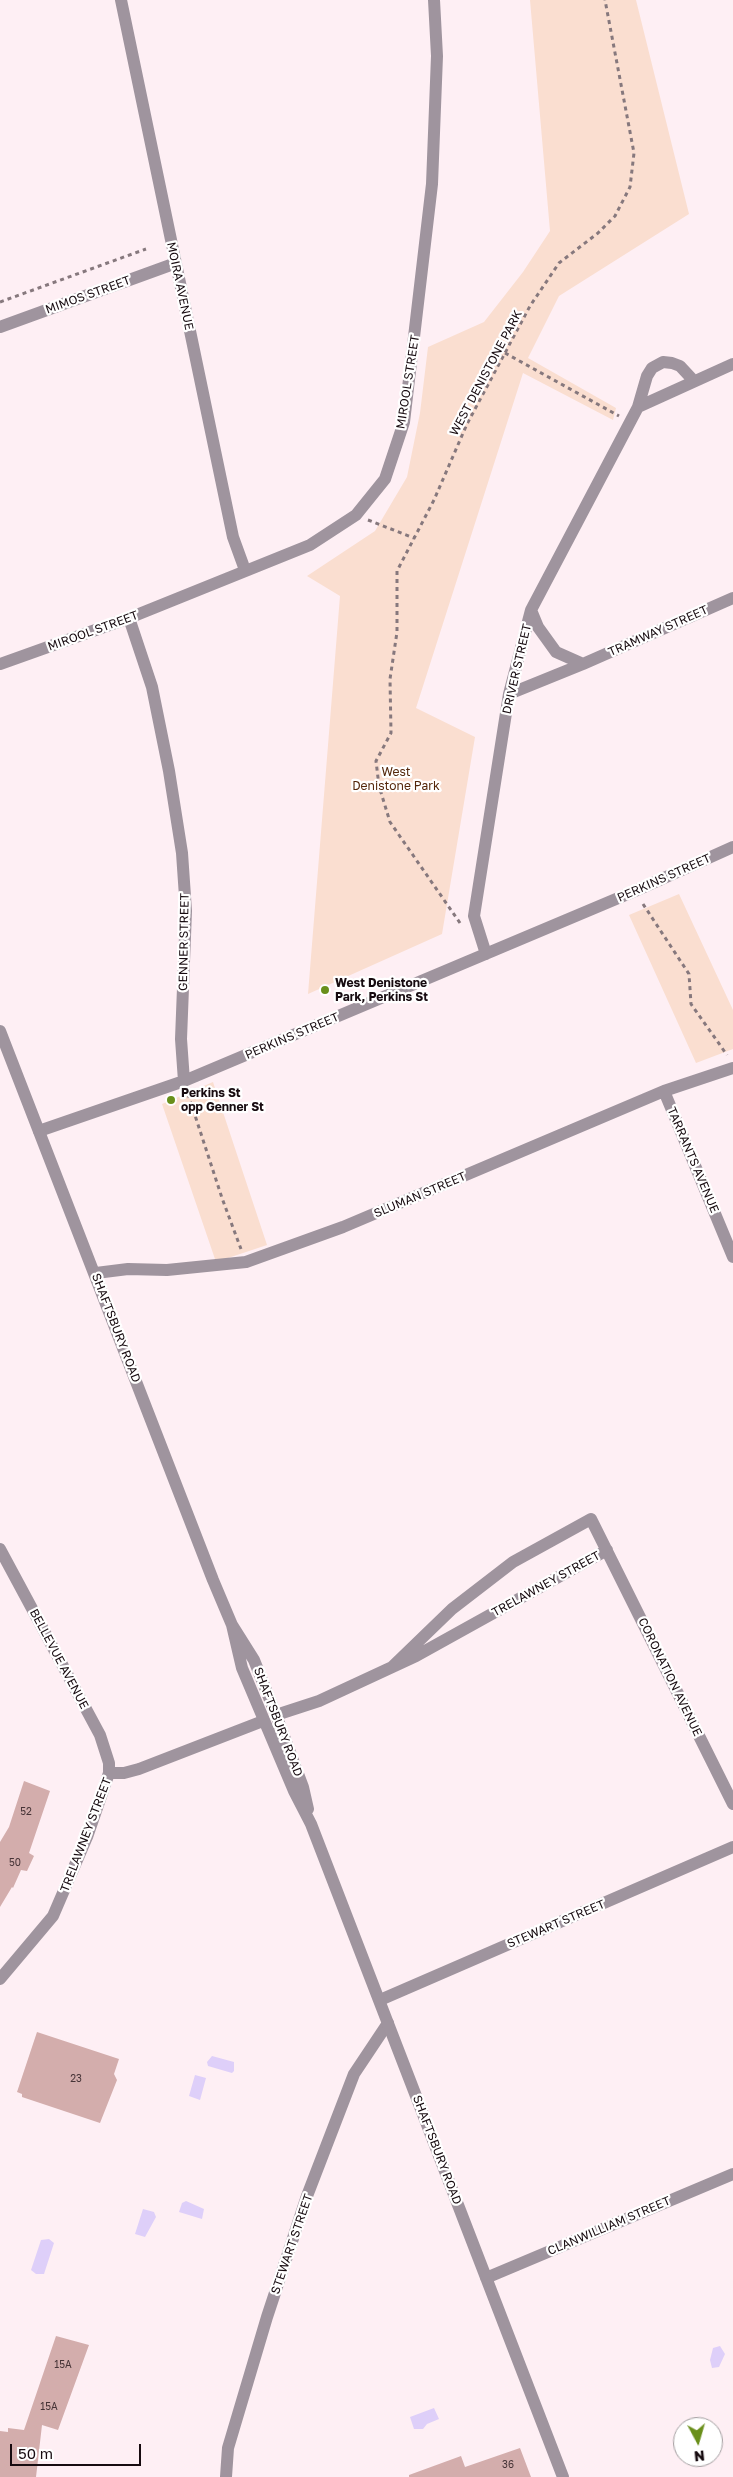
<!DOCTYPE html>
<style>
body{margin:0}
#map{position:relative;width:733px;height:2477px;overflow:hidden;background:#feeff4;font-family:"Golos Text",sans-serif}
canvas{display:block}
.north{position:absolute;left:673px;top:2417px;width:50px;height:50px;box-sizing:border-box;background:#fff;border:1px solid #a29d9f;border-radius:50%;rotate:174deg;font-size:14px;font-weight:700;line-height:20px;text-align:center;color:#170b10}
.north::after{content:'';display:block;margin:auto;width:18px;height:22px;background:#698f1a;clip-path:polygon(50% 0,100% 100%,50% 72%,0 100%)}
.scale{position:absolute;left:10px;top:2444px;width:131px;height:22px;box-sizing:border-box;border:2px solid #170b10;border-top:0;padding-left:6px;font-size:15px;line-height:18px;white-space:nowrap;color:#170b10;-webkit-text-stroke:4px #fff;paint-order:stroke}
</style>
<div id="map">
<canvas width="733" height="2477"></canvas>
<div class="north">N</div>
<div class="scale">50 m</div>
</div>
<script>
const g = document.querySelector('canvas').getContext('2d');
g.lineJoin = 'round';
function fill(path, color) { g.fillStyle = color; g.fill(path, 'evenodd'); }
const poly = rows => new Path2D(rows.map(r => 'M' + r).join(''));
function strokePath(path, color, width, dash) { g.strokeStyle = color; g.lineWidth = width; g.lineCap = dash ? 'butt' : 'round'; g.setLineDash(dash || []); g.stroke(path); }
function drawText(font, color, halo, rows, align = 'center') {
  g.font = font + ' "Golos Text",sans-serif'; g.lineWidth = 4.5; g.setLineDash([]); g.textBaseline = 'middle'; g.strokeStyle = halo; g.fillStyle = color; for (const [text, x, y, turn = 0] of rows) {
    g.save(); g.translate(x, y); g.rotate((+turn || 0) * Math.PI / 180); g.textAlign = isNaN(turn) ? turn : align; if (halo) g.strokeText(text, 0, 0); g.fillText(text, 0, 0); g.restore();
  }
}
const green = poly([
 [530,0,636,0,689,214,559,296,528,358,616,408,613,420,523,373,416,708,475,737,442,934,308,994,340,596,307,576,375,531,407,477,420,413,428,347,484,322,523,272,550,231],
 [679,894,733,1010,733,1049,696,1063,629,915],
 [213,1082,267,1245,216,1262,162,1104]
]);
const water = poly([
 [212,2056,234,2062,234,2071,232,2073,208,2066,207,2062],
 [195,2075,206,2078,200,2100,189,2096],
 [186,2201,204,2209,202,2219,179,2212,182,2203],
 [143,2209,154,2212,156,2217,145,2237,135,2234],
 [49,2239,54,2243,44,2274,36,2274,31,2270,41,2240],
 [720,2346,725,2354,719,2367,712,2368,710,2360,713,2348],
 [434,2408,439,2419,427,2424,423,2429,414,2429,410,2417]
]);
const building = poly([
 [24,1781,50,1791,29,1853,34,1856,27,1871,21,1870,13,1888,12,1887,0,1907,0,1842,9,1827],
 [37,2032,119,2059,114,2074,117,2080,100,2123,22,2097,22,2094,17,2092],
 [56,2336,89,2345,58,2430,42,2425,36,2477,0,2477,0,2431,8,2432,8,2428,24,2430],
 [520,2448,531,2477,409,2477,409,2475,461,2456,465,2467]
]);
const path = poly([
 [0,302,146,249],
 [505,353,619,416],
 [368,520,414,538],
 [643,904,689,974,691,1004,727,1055],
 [460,923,390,822,379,786,376,761,391,733,390,679,397,632,397,571,434,500,467,424,530,306,559,263,598,233,615,216,630,187,634,153,605,0],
 [188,1094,222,1198,241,1249]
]);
const minor = poly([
 [121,0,233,537,245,570],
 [0,327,176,263],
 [638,407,733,364],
 [531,610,538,627,556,652,583,664],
 [129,618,152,687,169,771,182,853,186,911,181,1039,184,1081],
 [0,664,129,618,310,545,356,515,385,479,404,422,432,184,437,56,434,0],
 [509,694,583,664,733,598],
 [486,954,474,916,509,694,531,610,638,407,647,376,652,368,663,362,672,363,680,366,693,380],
 [664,1091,733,1257],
 [39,1131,184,1081,635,891,733,847],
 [96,1273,128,1269,167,1270,246,1262,343,1227,664,1091,733,1068],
 [0,1549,100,1735,109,1763,109,1773],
 [392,1667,452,1609,513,1562,591,1519,733,1804],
 [276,1715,319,1701,416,1656,607,1550],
 [0,1979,53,1916,87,1837,109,1773,124,1773,139,1769,263,1721],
 [380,2000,733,1847],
 [226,2477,228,2448,267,2317,307,2196,354,2074,388,2023]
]);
const tertiary = poly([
 [0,1031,213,1580,232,1625,254,1660,276,1715,303,1787,308,1809],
 [232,1625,242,1668,294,1791,311,1824,563,2477],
 [486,2278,733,2174]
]);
const markers = [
 [325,990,5,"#698f1a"],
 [171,1100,5,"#698f1a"]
];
const numberNames = [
 ["52",26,1812],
 ["50",15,1863],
 ["23",76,2079],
 ["15A",63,2365],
 ["15A",49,2407],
 ["36",508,2465]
];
const streetNames = [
 ["MOIRA AVENUE",180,286,78],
 ["MIMOS STREET",88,295,-20],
 ["WEST DENISTONE PARK",486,373,-62],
 ["MIROOL STREET",408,382,-81],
 ["MIROOL STREET",93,631,-20],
 ["TRAMWAY STREET",658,631,-24],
 ["DRIVER STREET",517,669,-77],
 ["PERKINS STREET",664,878,-24],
 ["GENNER STREET",184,942,-89],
 ["PERKINS STREET",292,1036,-23],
 ["TARRANTS AVENUE",693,1160,67],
 ["SLUMAN STREET",420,1195,-23],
 ["SHAFTSBURY ROAD",116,1328,69],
 ["TRELAWNEY STREET",546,1584,-29],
 ["BELLEVUE AVENUE",59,1659,62],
 ["CORONATION AVENUE",670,1677,64],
 ["SHAFTSBURY ROAD",278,1722,69],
 ["TRELAWNEY STREET",86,1835,-69],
 ["STEWART STREET",556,1924,-23],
 ["SHAFTSBURY ROAD",437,2150,69],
 ["CLANWILLIAM STREET",609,2226,-23],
 ["STEWART STREET",292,2244,-71]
];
const parkNames = [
 ["West",396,772],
 ["Denistone Park",396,786]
];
const poiNames = [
 ["West Denistone",335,983],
 ["Park, Perkins St",335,997],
 ["Perkins St",181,1093],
 ["opp Genner St",181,1107]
];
fill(green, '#faded0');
fill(water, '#decff9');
fill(building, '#d3adac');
strokePath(path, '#86787d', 3, [4, 4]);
strokePath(minor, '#9f949e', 12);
strokePath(tertiary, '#9f949e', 12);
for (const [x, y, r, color] of markers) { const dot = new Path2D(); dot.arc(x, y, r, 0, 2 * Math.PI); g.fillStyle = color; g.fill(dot); strokePath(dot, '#fff', 2); }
drawText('10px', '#463437', null, numberNames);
drawText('12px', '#170b10', '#fff', streetNames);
drawText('12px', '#53260a', '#fff', parkNames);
drawText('bold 12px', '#170b10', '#fff', poiNames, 'left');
</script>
